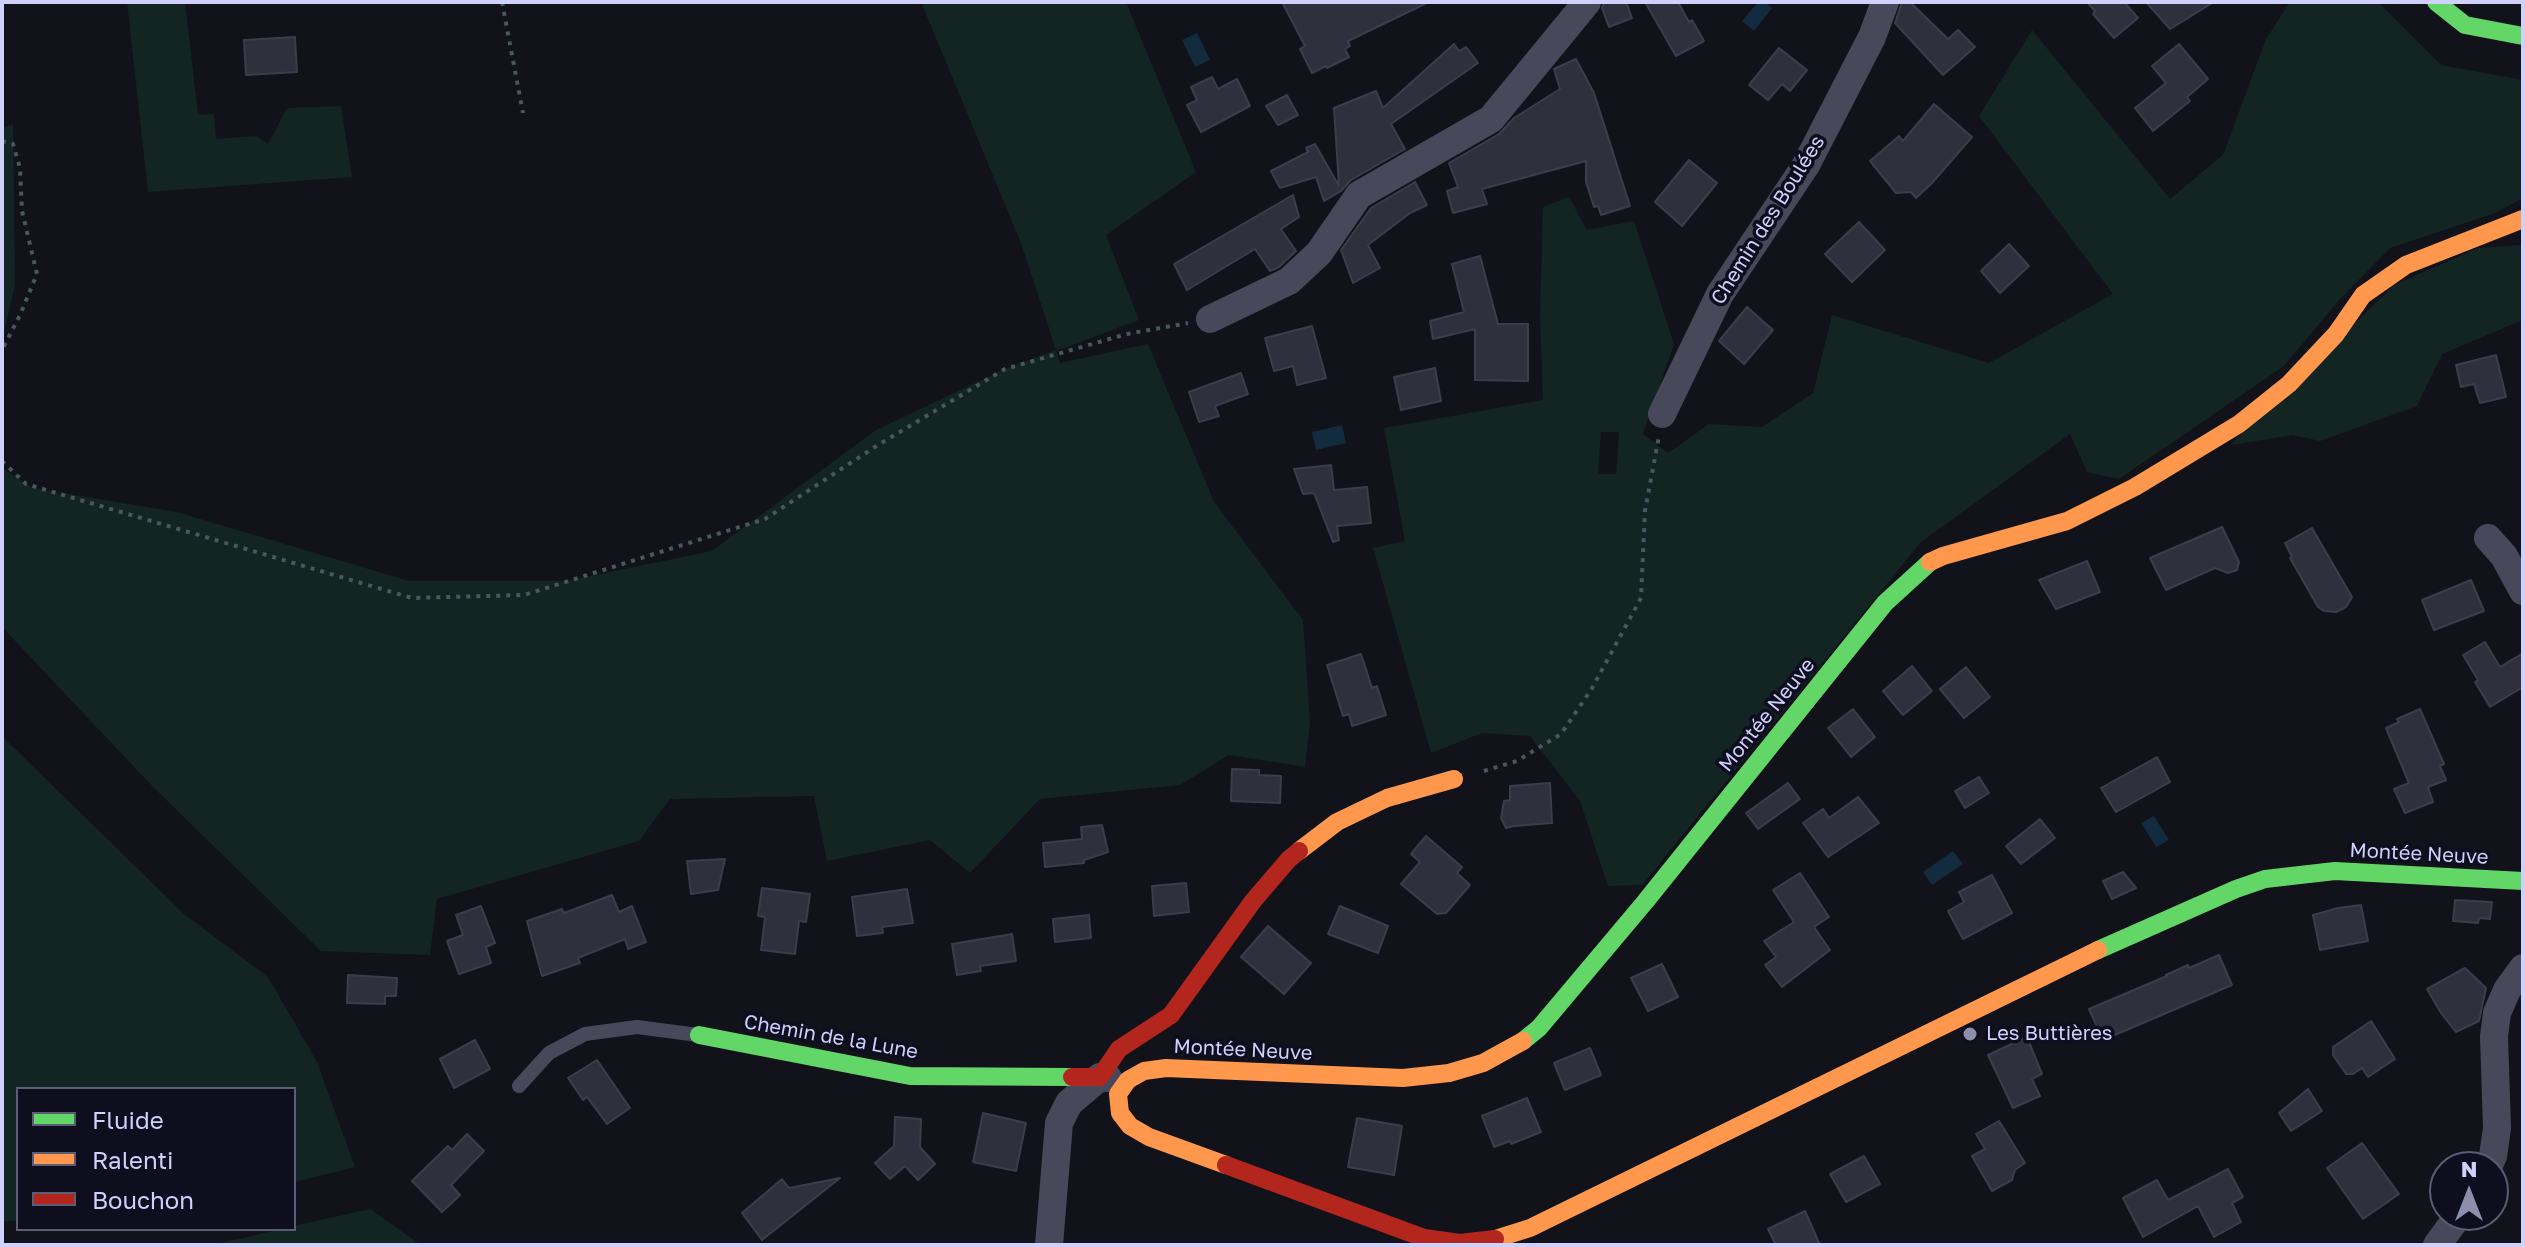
<!DOCTYPE html>
<meta charset="utf-8">
<style>
body{margin:0}
#map{position:relative;width:2525px;height:1247px;overflow:hidden;background:#12121a;font-family:"Golos Text",sans-serif}
canvas{display:block}
.frame{position:absolute;inset:0;border:4px solid #cfd0fb;pointer-events:none}
.legend{position:absolute;left:16px;top:1087px;width:280px;height:144px;box-sizing:border-box;background:#0e0e1e;border:2px solid #5b5c76;margin:0;padding:10px 14px;list-style:none;font-size:24px;color:#cfd0fb}
.legend li{display:flex;align-items:center;gap:16px;height:40px}
.legend b{width:40px;border:2px solid #5b5c76}
.north{position:absolute;left:2429px;top:1151px;width:80px;height:80px;box-sizing:border-box;background:#0e0e1e;border:2px solid #5b5c76;border-radius:50%;rotate:0deg;font-size:22px;font-weight:700;line-height:32px;text-align:center;color:#cfd0fb}
.north::after{content:'';display:block;margin:auto;width:28px;height:36px;background:#8d8eac;clip-path:polygon(50% 0,100% 100%,50% 72%,0 100%)}
</style>
<div id="map">
<canvas width="2525" height="1247"></canvas>
<div class="frame"></div>
<ul class="legend">
<li><b style="height:10px;background:#63d668"></b>Fluide</li>
<li><b style="height:10px;background:#ff974d"></b>Ralenti</li>
<li><b style="height:10px;background:#b3261e"></b>Bouchon</li>
</ul>
<div class="north">N</div>
</div>
<script>
const g = document.querySelector('canvas').getContext('2d');
g.lineJoin = 'round';
function fill(path, color) { g.fillStyle = color; g.fill(path, 'evenodd'); }
const poly = rows => new Path2D(rows.map(r => 'M' + r).join(''));
function strokePath(path, color, width, dash) { g.strokeStyle = color; g.lineWidth = width; g.lineCap = dash ? 'butt' : 'round'; g.setLineDash(dash || []); g.stroke(path); }
function drawText(font, color, halo, rows, align = 'center') {
  g.font = font + ' "Golos Text",sans-serif'; g.lineWidth = 7; g.setLineDash([]); g.textBaseline = 'middle'; g.strokeStyle = halo; g.fillStyle = color; for (const [text, x, y, turn = 0] of rows) {
    g.save(); g.translate(x, y); g.rotate((+turn || 0) * Math.PI / 180); g.textAlign = isNaN(turn) ? turn : align; if (halo) g.strokeText(text, 0, 0); g.fillText(text, 0, 0); g.restore();
  }
}
const green = poly([
 [127,2,185,2,198,115,214,114,216,139,257,136,268,144,287,108,341,106,352,177,148,192],
 [921,2,1126,2,1196,172,1106,235,1139,320,1056,351,1060,363,1148,344,1214,502,1303,620,1310,722,1305,767,1229,755,1180,785,1040,799,970,873,930,840,827,861,814,796,670,799,639,841,437,899,430,955,321,951,153,787,2,627,2,468,33,488,177,512,409,581,566,581,712,551,876,430,1005,369,1056,350,1021,243],
 [2290,2,2378,2,2441,65,2523,80,2523,198,2495,213,2390,248,2340,299,2284,366,2119,479,2087,472,2070,434,1921,542,1642,885,1608,886,1580,801,1530,736,1482,733,1431,753,1373,548,1405,541,1384,428,1543,400,1540,315,1543,207,1569,197,1587,230,1634,221,1674,344,1643,434,1668,453,1709,424,1762,427,1813,393,1832,315,1989,363,2113,294,1979,116,2032,30,2170,199,2223,155,2266,39],
 [1601,432,1619,432,1616,474,1598,474],
 [13,124,15,285,2,341,2,128],
 [2523,245,2523,320,2442,354,2417,406,2320,441,2293,435,2230,445,2394,285,2478,248],
 [2,736,184,914,268,977,317,1062,355,1167,294,1182,294,1089,18,1089,18,1221,2,1221],
 [370,1209,421,1245,212,1245,282,1229,294,1229,294,1226]
]);
const water = poly([
 [1758,2,1765,2,1772,8,1754,31,1742,21],
 [1197,33,1210,60,1195,67,1182,40],
 [1342,425,1346,443,1316,450,1312,432],
 [2154,816,2169,840,2156,847,2141,823],
 [1953,851,1963,864,1932,885,1923,872]
]);
const building = poly([
 [1282,2,1429,2,1348,41,1350,46,1345,49,1349,57,1327,68,1326,66,1312,73,1300,49,1305,46,1282,2],
 [1604,2,1626,2,1632,18,1609,27,1602,8,1604,2],
 [1645,2,1678,2,1689,22,1692,20,1704,41,1676,56,1645,2],
 [1902,2,1910,2,1948,39,1958,30,1975,47,1943,75,1895,23,1902,2],
 [2087,2,2124,2,2138,18,2114,38,2093,14,2095,11,2087,2],
 [2146,2,2214,2,2170,29,2146,2],
 [295,37,297,72,246,75,244,40,295,37],
 [1454,44,1459,51,1466,47,1478,63,1391,124,1405,149,1351,180,1341,191,1324,201,1316,177,1280,188,1271,171,1308,152,1306,148,1315,144,1339,186,1334,108,1376,91,1383,108,1454,44],
 [2179,44,2208,79,2187,97,2190,101,2153,131,2135,108,2166,83,2152,66,2179,44],
 [1779,48,1807,70,1790,91,1782,84,1768,100,1749,85,1779,48],
 [1576,59,1594,93,1630,206,1601,215,1598,206,1594,207,1586,182,1586,161,1482,189,1487,204,1453,213,1447,191,1458,187,1449,163,1499,134,1514,118,1560,89,1554,69,1576,59],
 [1212,77,1218,89,1237,79,1250,106,1201,132,1187,105,1197,100,1191,87,1212,77],
 [1287,95,1298,115,1278,125,1266,106,1287,95],
 [1934,104,1972,137,1932,183,1916,198,1911,192,1896,193,1870,161,1899,136,1903,141,1934,104],
 [1689,160,1717,183,1682,226,1655,202,1689,160],
 [1415,182,1427,205,1410,213,1368,245,1380,268,1353,283,1341,250,1371,208,1415,182],
 [1293,195,1299,217,1281,229,1296,251,1279,267,1270,271,1255,249,1187,290,1174,264,1293,195],
 [1859,222,1885,250,1852,282,1825,254,1859,222],
 [2009,244,2029,266,2000,293,1981,271,2009,244],
 [1480,256,1498,324,1528,324,1528,381,1475,380,1475,329,1433,339,1430,321,1464,312,1452,264,1480,256],
 [1747,307,1773,330,1744,364,1719,341,1747,307],
 [1312,326,1326,378,1297,385,1293,366,1274,371,1265,338,1312,326],
 [2496,355,2506,397,2480,403,2474,384,2461,387,2456,365,2496,355],
 [1435,368,1441,401,1401,410,1394,377,1435,368],
 [1241,373,1248,394,1215,406,1219,416,1199,422,1189,392,1241,373],
 [1331,465,1334,490,1367,487,1371,523,1337,526,1339,540,1333,542,1314,493,1303,494,1294,469,1331,465],
 [2222,527,2239,562,2237,570,2228,573,2215,568,2166,590,2150,558,2222,527],
 [2312,528,2352,597,2346,607,2336,612,2324,611,2318,607,2290,558,2292,557,2285,543,2312,528],
 [2087,561,2100,592,2056,609,2039,580,2087,561],
 [2471,580,2484,611,2434,630,2422,600,2471,580],
 [2485,642,2500,667,2523,653,2523,687,2490,707,2475,682,2478,680,2463,655,2485,642],
 [1361,654,1372,688,1377,686,1386,715,1352,726,1349,714,1343,716,1327,665,1361,654],
 [1912,666,1932,691,1903,715,1883,691,1912,666],
 [1966,667,1990,697,1964,718,1940,689,1966,667],
 [1853,709,1875,737,1851,757,1828,728,1853,709],
 [2420,709,2444,764,2440,766,2446,780,2428,787,2433,802,2405,813,2394,789,2409,783,2386,728,2399,722,2397,719,2420,709],
 [2157,757,2170,782,2116,812,2101,788,2157,757],
 [1232,769,1259,770,1259,775,1281,776,1280,803,1231,801,1232,769],
 [1979,777,1989,793,1965,808,1955,791,1979,777],
 [1550,783,1552,823,1514,826,1506,828,1501,818,1504,801,1510,800,1510,786,1550,783],
 [1788,783,1800,799,1758,829,1746,813,1788,783],
 [1858,797,1879,823,1828,857,1803,823,1823,809,1829,818,1858,797],
 [2040,819,2055,838,2021,864,2006,846,2040,819],
 [1102,825,1108,852,1084,860,1084,863,1045,867,1043,843,1082,839,1081,827,1102,825],
 [1426,836,1462,867,1457,873,1470,885,1446,913,1437,914,1401,884,1420,862,1411,854,1426,836],
 [725,859,718,890,691,894,687,861,725,859],
 [2123,872,2136,888,2112,899,2103,881,2123,872],
 [1800,873,1829,917,1814,927,1830,950,1782,987,1765,965,1776,957,1764,941,1794,922,1773,890,1800,873],
 [1992,875,2012,913,1963,939,1948,911,1964,902,1959,892,1992,875],
 [1186,883,1189,912,1154,916,1152,886,1186,883],
 [762,888,810,894,806,922,799,921,795,954,761,950,765,917,758,916,762,888],
 [907,889,913,923,882,927,883,933,857,936,852,897,907,889],
 [612,895,619,912,632,906,646,942,628,949,625,939,578,958,580,963,542,976,527,921,562,909,564,913,612,895],
 [2455,900,2492,902,2490,919,2479,918,2478,923,2453,921,2455,900],
 [2361,905,2368,941,2320,950,2313,915,2338,908,2361,905],
 [481,906,495,943,486,947,491,963,459,974,447,941,463,935,456,915,481,906],
 [1340,906,1388,926,1378,953,1328,934,1340,906],
 [1089,915,1091,938,1055,942,1053,919,1089,915],
 [1268,926,1311,963,1284,994,1241,957,1268,926],
 [1012,934,1016,961,980,966,981,971,957,975,952,944,1012,934],
 [2219,955,2232,985,2103,1040,2089,1009,2167,976,2166,975,2188,965,2189,968,2219,955],
 [1662,964,1678,997,1648,1011,1631,978,1662,964],
 [2465,968,2486,988,2479,1021,2456,1032,2441,1013,2427,989,2465,968],
 [348,975,397,978,396,996,385,996,385,1004,347,1003,348,975],
 [2371,1021,2395,1059,2368,1077,2362,1068,2353,1074,2346,1074,2333,1055,2333,1047,2371,1021],
 [2027,1037,2042,1074,2032,1079,2040,1096,2013,1108,1988,1055,2027,1037],
 [475,1040,490,1069,454,1088,440,1059,475,1040],
 [1590,1048,1601,1075,1565,1090,1554,1063,1590,1048],
 [597,1060,630,1108,607,1124,587,1097,583,1100,568,1078,597,1060],
 [2308,1089,2322,1111,2291,1131,2279,1113,2308,1089],
 [1527,1098,1541,1132,1511,1144,1510,1141,1494,1147,1482,1116,1527,1098],
 [983,1113,1026,1123,1016,1171,973,1162,983,1113],
 [895,1117,921,1119,920,1147,935,1164,918,1180,905,1166,890,1179,875,1163,894,1146,895,1117],
 [1357,1118,1402,1126,1394,1175,1348,1167,1357,1118],
 [1999,1121,2025,1163,2015,1170,2012,1180,1992,1191,1972,1156,1985,1149,1976,1134,1999,1121],
 [467,1134,484,1151,451,1185,460,1195,442,1212,412,1181,448,1146,452,1150,467,1134],
 [2362,1143,2399,1194,2363,1219,2327,1168,2362,1143],
 [1864,1156,1880,1184,1846,1202,1830,1174,1864,1156],
 [2228,1169,2243,1197,2232,1203,2241,1222,2214,1237,2198,1206,2143,1237,2123,1198,2157,1180,2168,1200,2228,1169],
 [840,1178,762,1240,742,1213,782,1179,789,1188,840,1178],
 [1805,1211,1820,1245,1776,1245,1768,1229,1805,1211]
]);
const path = poly([
 [502,2,523,113],
 [2,141,13,144,20,168,22,211,37,274,20,315,2,350],
 [2,461,26,484,412,598,524,595,765,519,878,445,1005,369,1127,334,1188,323],
 [1484,771,1517,761,1561,734,1591,690,1641,598,1645,511,1659,436]
]);
const lane = poly([
 [519,1086,549,1053,585,1034,637,1027,698,1035]
]);
const street = poly([
 [1210,319,1289,281,1319,253,1359,195,1491,119,1587,2],
 [1662,414,1720,294,1806,165,1872,37,1885,2],
 [2488,538,2504,556,2523,591],
 [2488,1167,2493,1156,2497,1128,2494,1036,2497,1013,2507,990,2523,968],
 [1049,1245,1059,1123,1069,1103,1100,1077,1108,1078],
 [2437,1245,2459,1215]
]);
const fast = poly([
 [2436,2,2465,25,2523,36],
 [2098,950,2236,889,2265,879,2335,871,2523,881],
 [699,1035,910,1076,1072,1077],
 [1523,1041,1539,1028,1645,902,1885,603,1930,562]
]);
const slow = poly([
 [1930,562,1943,556,2067,521,2135,487,2239,424,2289,384,2336,334,2363,295,2406,265,2523,219],
 [1299,851,1337,822,1387,798,1454,779],
 [1226,1165,1149,1137,1130,1126,1120,1113,1118,1094,1128,1080,1144,1071,1166,1068,1403,1078,1449,1073,1483,1063,1523,1041],
 [1495,1239,1530,1228,2098,950]
]);
const jam = poly([
 [1072,1077,1100,1077,1119,1049,1171,1015,1253,901,1289,859,1299,851],
 [1226,1165,1424,1238,1460,1243,1495,1239]
]);
const markers = [
 [1970,1034,8,"#8d8eac"]
];
const streetNames = [
 ["Chemin des Boulées",1768,220,-58],
 ["Montée Neuve",1767,715,-51],
 ["Montée Neuve",2419,854,3],
 ["Chemin de la Lune",831,1037,10],
 ["Montée Neuve",1243,1050,3]
];
const poiNames = [
 ["Les Buttières",1986,1034]
];
fill(green, '#122523');
fill(water, '#122b3f');
fill(building, '#30303c');
strokePath(building, '#3d3c4d', 2);
strokePath(path, '#485760', 4, [4, 6]);
strokePath(lane, '#47495b', 14);
strokePath(street, '#47495b', 28);
strokePath(fast, '#63d668', 18);
strokePath(slow, '#ff974d', 18);
strokePath(jam, '#b3261e', 18);
for (const [x, y, r, color] of markers) { const dot = new Path2D(); dot.arc(x, y, r, 0, 2 * Math.PI); g.fillStyle = color; g.fill(dot); strokePath(dot, '#0e0e1e', 3); }
drawText('20px', '#cfd0fb', '#0e0e1e', streetNames);
drawText('20px', '#cfd0fb', '#0e0e1e', poiNames, 'left');
</script>
